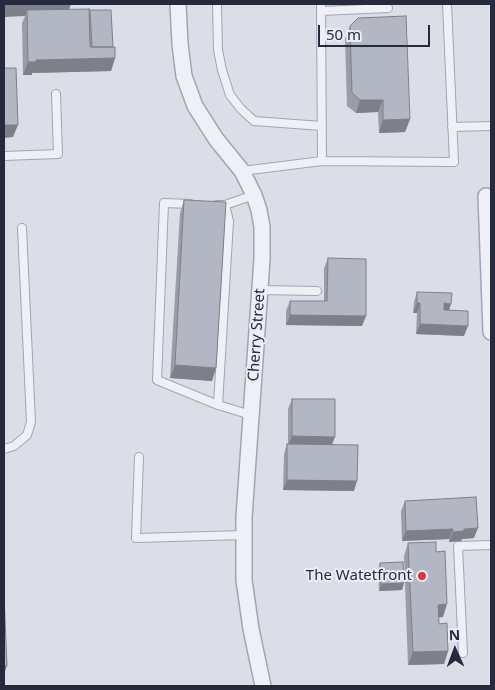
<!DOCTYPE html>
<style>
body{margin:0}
#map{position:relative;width:495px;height:690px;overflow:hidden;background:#dbdee7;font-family:"Noto Sans",sans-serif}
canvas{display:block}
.frame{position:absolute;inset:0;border:5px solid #252b3d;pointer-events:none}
.north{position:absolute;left:430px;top:625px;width:50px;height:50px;-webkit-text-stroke:4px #eaedf4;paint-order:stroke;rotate:358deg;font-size:14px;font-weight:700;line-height:20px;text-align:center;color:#252b3d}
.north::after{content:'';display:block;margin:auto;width:18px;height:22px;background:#252b3d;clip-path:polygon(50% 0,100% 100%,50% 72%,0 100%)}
.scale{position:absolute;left:318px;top:25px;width:112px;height:22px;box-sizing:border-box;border:2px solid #252b3d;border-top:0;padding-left:6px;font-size:15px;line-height:18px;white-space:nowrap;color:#252b3d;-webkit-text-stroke:4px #eaedf4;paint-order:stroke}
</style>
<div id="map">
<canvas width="495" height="690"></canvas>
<div class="frame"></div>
<div class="north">N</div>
<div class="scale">50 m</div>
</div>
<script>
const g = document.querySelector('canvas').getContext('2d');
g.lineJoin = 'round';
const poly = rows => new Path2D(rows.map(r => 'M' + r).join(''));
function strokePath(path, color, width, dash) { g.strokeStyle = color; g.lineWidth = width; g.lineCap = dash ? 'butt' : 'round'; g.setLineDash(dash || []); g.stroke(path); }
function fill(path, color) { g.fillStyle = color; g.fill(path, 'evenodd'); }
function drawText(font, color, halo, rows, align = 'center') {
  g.font = font + ' "Noto Sans",sans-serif'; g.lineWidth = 4; g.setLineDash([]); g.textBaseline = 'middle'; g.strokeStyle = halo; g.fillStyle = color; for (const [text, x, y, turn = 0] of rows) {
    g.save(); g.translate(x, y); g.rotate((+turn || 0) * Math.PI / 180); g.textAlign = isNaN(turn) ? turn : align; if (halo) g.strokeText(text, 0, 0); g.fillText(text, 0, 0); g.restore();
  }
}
const lane = poly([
 [217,4,218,50,222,70,230,95,241,109,254,121,322,126],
 [321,11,388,8],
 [452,127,491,126],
 [4,156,58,154,56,94],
 [322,161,454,162,447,4],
 [242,171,322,161,321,4],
 [191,204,164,203,157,380,218,405,251,415],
 [217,205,225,205,229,221,218,405],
 [225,205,254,195],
 [260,290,317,291],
 [4,449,14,446,27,435,31,422,22,228],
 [139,457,136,538,244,535],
 [463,653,458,546,491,545]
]);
const street = poly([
 [178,4,180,44,184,76,195,106,216,139,242,171,254,195,259,210,262,227,262,259,244,517,244,580,251,629,263,686],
 [486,196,491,332]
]);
const wall = poly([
 [4,4,71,4,69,9,89,15,90,10,113,47,115,58,111,71,32,73,32,75,23,75,22,23,25,16],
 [350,26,410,119,405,132,379,133,378,112,356,113,347,106,345,39],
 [184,200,216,368,212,381,170,378,180,213],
 [328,258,362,326,286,325,286,311,290,301,324,301,324,268],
 [417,292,449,310,464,336,416,334,417,313,413,313,414,302],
 [292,399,332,445,354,491,283,490,284,454,287,444,288,445,288,409],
 [405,501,474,538,462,539,461,541,449,542,449,539,402,541,401,511],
 [408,543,436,552,443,617,438,617,439,624,448,651,444,664,408,665,404,556],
 [380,563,404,583,402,590,379,591,378,570]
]);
const shadedWall = poly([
 [4,4,71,4,67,15,27,10,25,16,4,17],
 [115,58,111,71,32,73,32,75,23,75,28,62,36,60],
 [360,100,383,100,378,112,356,113],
 [410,119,405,132,379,133,383,120],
 [4,125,18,125,13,137,4,138],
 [417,303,420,303,417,313,413,313],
 [444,303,451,304,448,314,440,313],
 [290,315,366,316,362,326,286,325],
 [420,324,468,326,464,336,416,334],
 [175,365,216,368,212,381,170,378],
 [292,436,335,437,331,447,288,446],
 [287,480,357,481,354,491,283,490],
 [478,528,474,538,462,539,461,541,449,542,453,532,464,529],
 [453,529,449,539,402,541,406,531],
 [404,583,402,590,379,591,381,584],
 [447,604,443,617,433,618,438,605],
 [448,651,444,664,408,665,413,652],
 [4,666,7,666,4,674]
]);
const building = poly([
 [89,9,90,47,115,47,115,58,36,60,36,62,28,62,27,10,89,9],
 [90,10,111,10,113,47,92,47,90,10],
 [406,16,410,119,383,120,383,100,360,100,352,93,350,26,358,18,406,16],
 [4,68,16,68,18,125,4,125,4,68],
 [184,200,226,202,216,368,175,365,184,200],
 [328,258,366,259,366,316,290,315,290,301,327,301,328,258],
 [417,292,452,293,451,304,444,303,444,310,468,311,468,326,420,324,420,303,417,303,417,292],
 [292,399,335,399,335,437,292,436,292,399],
 [287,444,358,445,357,481,287,480,287,444],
 [476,497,478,528,464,529,464,531,453,532,453,529,406,531,405,501,476,497],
 [436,542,436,552,445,551,447,604,438,605,439,624,447,623,448,651,413,652,408,543,436,542],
 [403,562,404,583,381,584,380,563,403,562],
 [4,594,7,666,4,666,4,594]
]);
const markers = [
 [422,576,5,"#d4383d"]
];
const streetNames = [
 ["Cherry Street",257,335,-86]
];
const poiNames = [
 ["The Watetfront",412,576]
];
strokePath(lane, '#a1a5b1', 10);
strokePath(street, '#a1a5b1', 18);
strokePath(lane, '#eef0f5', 8);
strokePath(street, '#eef0f5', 15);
fill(wall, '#999da8');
fill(shadedWall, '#7d8088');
fill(building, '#b2b7c3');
strokePath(building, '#7d8088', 1);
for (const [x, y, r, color] of markers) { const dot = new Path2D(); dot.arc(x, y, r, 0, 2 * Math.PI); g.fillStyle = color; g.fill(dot); strokePath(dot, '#eaedf4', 2); }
drawText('15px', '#252b3d', '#eaedf4', streetNames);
drawText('15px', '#252b3d', '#eaedf4', poiNames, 'right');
</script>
